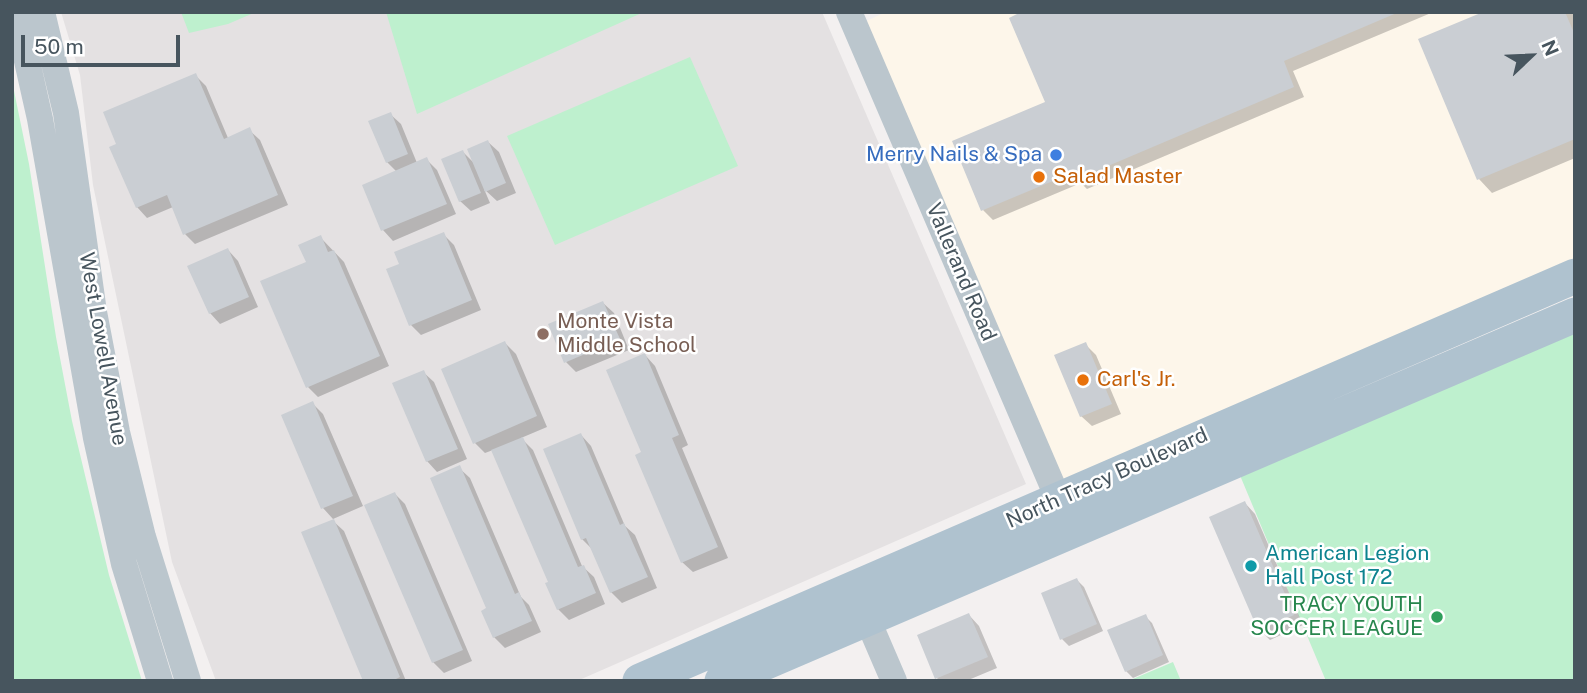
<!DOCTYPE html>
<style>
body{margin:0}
#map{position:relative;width:1587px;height:693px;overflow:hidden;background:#f3f0f0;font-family:"Public Sans",sans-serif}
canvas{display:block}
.frame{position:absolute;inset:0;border:14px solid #47555e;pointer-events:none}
.north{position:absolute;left:1496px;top:21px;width:70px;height:70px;-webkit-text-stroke:5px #fff;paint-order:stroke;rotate:67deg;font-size:19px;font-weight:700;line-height:28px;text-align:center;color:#47555e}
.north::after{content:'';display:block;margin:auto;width:24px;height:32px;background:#47555e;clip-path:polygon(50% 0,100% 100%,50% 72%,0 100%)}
.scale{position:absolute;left:21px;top:35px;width:159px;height:32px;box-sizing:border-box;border:4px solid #47555e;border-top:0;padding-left:9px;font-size:21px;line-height:24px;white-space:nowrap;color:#47555e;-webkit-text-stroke:5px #fff;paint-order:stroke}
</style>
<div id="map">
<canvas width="1587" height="693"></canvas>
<div class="frame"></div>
<div class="north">N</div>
<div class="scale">50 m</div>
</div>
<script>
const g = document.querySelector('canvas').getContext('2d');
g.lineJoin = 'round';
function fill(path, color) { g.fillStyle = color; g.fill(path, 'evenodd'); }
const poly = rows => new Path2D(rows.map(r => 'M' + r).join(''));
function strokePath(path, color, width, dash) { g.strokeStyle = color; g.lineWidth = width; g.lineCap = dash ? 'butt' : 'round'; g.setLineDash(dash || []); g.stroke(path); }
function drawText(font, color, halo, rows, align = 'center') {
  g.font = font + ' "Public Sans",sans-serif'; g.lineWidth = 5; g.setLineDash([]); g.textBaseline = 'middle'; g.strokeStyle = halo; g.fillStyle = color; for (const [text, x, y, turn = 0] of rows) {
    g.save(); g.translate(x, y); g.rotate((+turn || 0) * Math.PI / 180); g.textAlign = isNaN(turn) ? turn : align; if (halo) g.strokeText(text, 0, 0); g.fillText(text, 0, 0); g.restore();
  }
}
const commercial = poly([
 [886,12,1575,12,1575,262,1061,485,862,23]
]);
const education = poly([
 [61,12,822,12,1026,484,577,681,216,681,172,562,93,185,80,75]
]);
const green = poly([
 [181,12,256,12,228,24,189,33],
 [386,12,644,12,417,114],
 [690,57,738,166,555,245,507,136],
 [12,81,29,164,56,337,72,421,109,575,142,681,12,681],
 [1575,329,1575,681,1326,681,1239,473],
 [1173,662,1181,681,1128,681]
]);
const shadow = poly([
 [1026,12,1431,12,1431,13,1293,71,1304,97,1087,189,1081,183,993,220,983,210,1047,103],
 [1487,12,1572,12,1575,19,1575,158,1492,193,1479,179],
 [195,75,206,86,228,138,249,130,260,140,288,205,195,244,185,234,173,207,147,218,137,207,118,145],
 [390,114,401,124,417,163,427,160,437,170,456,214,393,241,383,230,364,186,397,172,387,162],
 [488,142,499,152,516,193,497,201,484,189,490,203,471,211,460,201,463,152,475,164],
 [443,234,454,245,481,310,421,335,411,325,401,265],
 [320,237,344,262,389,366,318,397,308,387,308,263],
 [228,250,238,261,258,307,220,324,210,313],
 [603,303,614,313,629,350,576,372,566,362],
 [505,343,516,354,547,427,521,438,533,450,582,566,594,577,605,604,569,620,558,609,550,583,493,450,485,453,475,443],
 [1085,344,1096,355,1121,414,1092,426,1081,416],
 [645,355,655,366,688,445,682,448,728,558,693,572,682,562],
 [423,372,434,382,467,459,437,472,427,461],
 [312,403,323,414,363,506,333,519,323,508],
 [581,435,591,446,625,526,635,535,657,588,622,603,611,592,593,550,582,539],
 [459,468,470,478,521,597,529,605,541,632,505,648,494,637,483,612,488,609],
 [395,494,405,504,472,661,444,673,433,662,367,505],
 [1245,503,1255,514,1303,625,1270,640,1259,629],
 [333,521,344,531,406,681,365,681],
 [1077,580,1084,587,1103,631,1069,646,1062,639],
 [969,615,979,626,997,668,966,681,939,681,937,678],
 [1145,616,1152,623,1169,662,1133,678,1126,671]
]);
const building = poly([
 [1021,12,1399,12,1284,61,1294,87,1075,180,1072,173,981,211,952,141,1045,102,1009,18],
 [1483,12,1565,12,1575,35,1575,139,1477,180,1418,39],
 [196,73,224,139,250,127,278,195,183,235,167,195,136,208,109,147,116,144,103,112],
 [391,112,408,154,386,163,368,121],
 [488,140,506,183,485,192,467,149],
 [463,150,481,193,459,202,441,159],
 [427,157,447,204,381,231,362,185],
 [444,232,472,300,409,326,386,269,399,264,394,252],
 [321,235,328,252,334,250,380,356,306,388,260,281,306,262,298,245],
 [228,248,249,297,209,314,187,266],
 [603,301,620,339,564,363,548,324],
 [505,341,537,416,473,444,441,369],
 [1086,342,1112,404,1080,417,1054,355],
 [645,353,679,435,672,438,718,547,681,563,635,455,641,452,606,370],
 [424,370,458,449,426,462,392,383],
 [313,401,353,496,321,509,281,415],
 [581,433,620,525,624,523,648,577,610,593,586,538,581,540,543,449],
 [523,437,578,567,584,565,596,593,557,610,545,583,548,582,491,450],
 [460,465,515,594,519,592,532,621,493,638,481,611,486,608,430,478],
 [395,492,463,650,432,663,364,505],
 [1245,501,1294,615,1258,630,1209,517],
 [334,519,400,677,392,681,363,681,301,532],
 [1077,578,1097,624,1060,640,1041,593],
 [969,613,988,657,935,679,917,635],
 [1146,614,1163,655,1125,672,1107,630]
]);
const minor = poly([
 [16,12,40,119,96,438,124,564,160,681],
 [42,12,66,113,94,312,117,432,143,537,188,681],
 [849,12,1066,517],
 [860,602,894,681]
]);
const major = poly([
 [640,681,1575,276],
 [722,681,1575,315]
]);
const markers = [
 [1056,155,7,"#3f7fe0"],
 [1039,177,7,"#e8710a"],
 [543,334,7,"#8d6e63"],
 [1083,380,7,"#e8710a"],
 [1251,566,7,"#0f9aa8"],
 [1437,617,7,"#2e9e5b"]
];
const shopNames = [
 ["Merry Nails & Spa",1042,155]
];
const foodNames = [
 ["Salad Master",1053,177],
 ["Carl's Jr.",1097,380]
];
const streetNames = [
 ["Vallerand Road",961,272,67],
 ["West Lowell Avenue",103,349,80],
 ["North Tracy Boulevard",1107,478,-24]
];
const educationNames = [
 ["Monte Vista",557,322],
 ["Middle School",557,346]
];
const cultureNames = [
 ["American Legion",1265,554],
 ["Hall Post 172",1265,578]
];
const leisureNames = [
 ["TRACY YOUTH",1423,605],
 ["SOCCER LEAGUE",1423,629]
];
fill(commercial, '#fdf6ea');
fill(education, '#e4e1e2');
fill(green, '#bef0ce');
fill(shadow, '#0003');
fill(building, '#caced3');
strokePath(minor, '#bbc6cd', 26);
strokePath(major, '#afc2cf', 35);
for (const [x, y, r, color] of markers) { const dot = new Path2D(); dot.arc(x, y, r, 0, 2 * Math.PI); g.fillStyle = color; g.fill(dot); strokePath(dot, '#fff', 2.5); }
drawText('21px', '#366cbe', '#fff', shopNames, 'right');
drawText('21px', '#c56008', '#fff', foodNames, 'left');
drawText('21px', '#47555e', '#fff', streetNames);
drawText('21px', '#785e54', '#fff', educationNames, 'left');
drawText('21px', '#0d838f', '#fff', cultureNames, 'left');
drawText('21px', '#27864d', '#fff', leisureNames, 'right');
</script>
